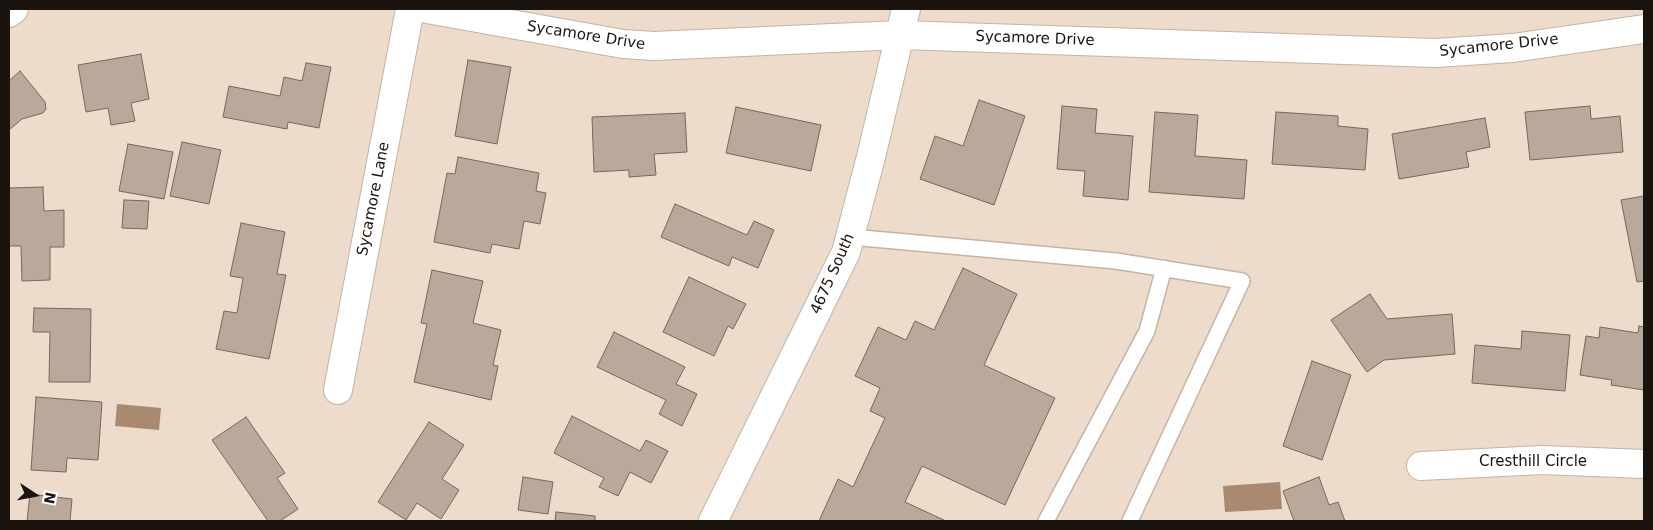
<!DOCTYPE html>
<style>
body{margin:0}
#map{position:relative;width:1653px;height:530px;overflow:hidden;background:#eddbcc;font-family:"DejaVu Sans",sans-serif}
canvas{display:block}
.frame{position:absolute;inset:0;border:10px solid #1a130e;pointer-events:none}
.north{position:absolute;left:10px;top:470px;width:50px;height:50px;-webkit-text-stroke:4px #fff;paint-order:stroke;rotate:101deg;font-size:14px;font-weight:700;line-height:20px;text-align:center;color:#1a130e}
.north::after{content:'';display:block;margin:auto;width:18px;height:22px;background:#1a130e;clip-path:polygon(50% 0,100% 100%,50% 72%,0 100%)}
</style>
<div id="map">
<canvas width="1653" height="530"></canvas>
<div class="frame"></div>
<div class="north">N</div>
</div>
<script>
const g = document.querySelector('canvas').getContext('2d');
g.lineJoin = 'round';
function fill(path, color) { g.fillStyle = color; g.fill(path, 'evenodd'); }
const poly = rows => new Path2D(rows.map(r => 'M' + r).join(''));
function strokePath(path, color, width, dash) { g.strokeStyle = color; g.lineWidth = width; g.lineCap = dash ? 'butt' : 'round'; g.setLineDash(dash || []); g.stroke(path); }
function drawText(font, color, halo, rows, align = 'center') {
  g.font = font + ' "DejaVu Sans",sans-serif'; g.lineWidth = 4.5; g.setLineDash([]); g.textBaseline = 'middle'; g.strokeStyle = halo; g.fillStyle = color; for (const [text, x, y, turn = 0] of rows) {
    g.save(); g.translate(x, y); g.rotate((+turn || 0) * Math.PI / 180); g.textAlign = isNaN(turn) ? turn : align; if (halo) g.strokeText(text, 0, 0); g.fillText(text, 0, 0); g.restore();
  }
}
const water = poly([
 [117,404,161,408,159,430,115,426],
 [1280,482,1282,509,1225,512,1223,486]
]);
const building = poly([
 [141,54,149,99,131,103,135,121,111,125,108,108,86,112,78,65,141,54],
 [468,60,511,67,497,144,455,136,468,60],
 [306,63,331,67,319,128,288,122,287,129,223,117,229,86,280,96,284,77,302,81,306,63],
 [20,71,45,102,46,109,43,113,22,119,9,130,9,81,20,71],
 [979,100,1025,116,994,205,920,179,935,136,963,146,979,100],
 [1062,106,1097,109,1095,133,1133,136,1128,200,1083,196,1085,171,1057,169,1062,106],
 [1590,106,1591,119,1620,116,1623,152,1530,160,1525,112,1590,106],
 [736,107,821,125,811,171,726,153,736,107],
 [1155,112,1198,115,1195,156,1247,160,1244,199,1149,192,1155,112],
 [1276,112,1338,116,1338,126,1368,129,1365,170,1272,164,1276,112],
 [685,113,687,152,654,154,656,175,629,177,629,170,594,172,592,117,685,113],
 [1485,118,1490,147,1466,152,1469,167,1399,179,1392,134,1485,118],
 [182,142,221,150,209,204,170,196,182,142],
 [128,144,173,152,164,199,119,191,128,144],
 [458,157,539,173,536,191,546,193,540,224,524,221,519,249,492,244,490,253,434,242,447,173,455,174,458,157],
 [43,187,44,211,64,210,64,247,50,247,50,280,22,281,21,246,9,246,9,188,43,187],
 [1644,196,1644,281,1637,282,1621,200,1644,196],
 [124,200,149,201,147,229,122,228,124,200],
 [675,204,747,235,754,221,774,230,758,268,732,257,729,266,661,237,675,204],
 [241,223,285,232,277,274,286,275,269,359,216,349,224,311,237,313,243,278,230,276,241,223],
 [963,268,1017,294,984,365,1055,398,1005,505,922,466,905,502,946,521,819,521,838,479,853,487,885,418,870,411,880,388,855,376,878,327,906,340,915,321,934,330,963,268],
 [432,270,483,281,473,323,501,330,493,365,498,366,491,400,414,382,427,324,421,323,432,270],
 [689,277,746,304,733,329,728,326,714,356,663,332,689,277],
 [1370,294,1387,319,1452,314,1455,354,1384,360,1367,372,1331,320,1370,294],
 [34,308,91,309,90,382,49,382,50,332,33,332,34,308],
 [1639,326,1644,327,1644,390,1611,385,1612,380,1580,375,1586,336,1599,338,1600,327,1638,333,1639,326],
 [1522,331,1570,335,1565,391,1472,383,1475,345,1521,349,1522,331],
 [614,332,685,367,676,384,697,394,682,426,659,414,666,400,597,367,614,332],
 [1312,361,1351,375,1322,460,1283,446,1312,361],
 [36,397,102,402,98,460,67,458,66,472,31,470,36,397],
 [572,416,640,451,646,440,668,451,651,483,630,472,618,496,599,487,604,478,554,453,572,416],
 [246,417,285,473,277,478,298,509,280,521,268,521,212,440,246,417],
 [429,422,464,445,442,479,459,490,441,519,417,503,406,520,378,502,429,422],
 [523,477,553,482,548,514,518,510,523,477],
 [1319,477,1329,505,1338,502,1345,521,1294,521,1283,491,1319,477],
 [30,494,72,499,70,521,27,521,30,494],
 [556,512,595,516,595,521,555,521,556,512]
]);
const lane = poly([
 [851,237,1116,261,1242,281,1130,521],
 [1046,521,1147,331,1164,268]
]);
const street = poly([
 [427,9,623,44,654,46,900,35,1435,53,1513,48,1644,29],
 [9,13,14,9],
 [338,390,410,9],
 [1421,466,1542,460,1644,464],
 [713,521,846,252,871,157,906,9]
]);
const streetNames = [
 ["Sycamore Drive",586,36,9],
 ["Sycamore Drive",1035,39,2],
 ["Sycamore Drive",1499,46,-6],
 ["Sycamore Lane",374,199,-79],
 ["4675 South",833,274,-66],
 ["Cresthill Circle",1533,462]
];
fill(water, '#a9896f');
fill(building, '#baa89a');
strokePath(building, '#77675a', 1);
strokePath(lane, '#c5b3a4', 18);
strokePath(street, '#c5b3a4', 30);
strokePath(lane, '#fff', 15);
strokePath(street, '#fff', 28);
drawText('15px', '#1a130e', '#fff', streetNames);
</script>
